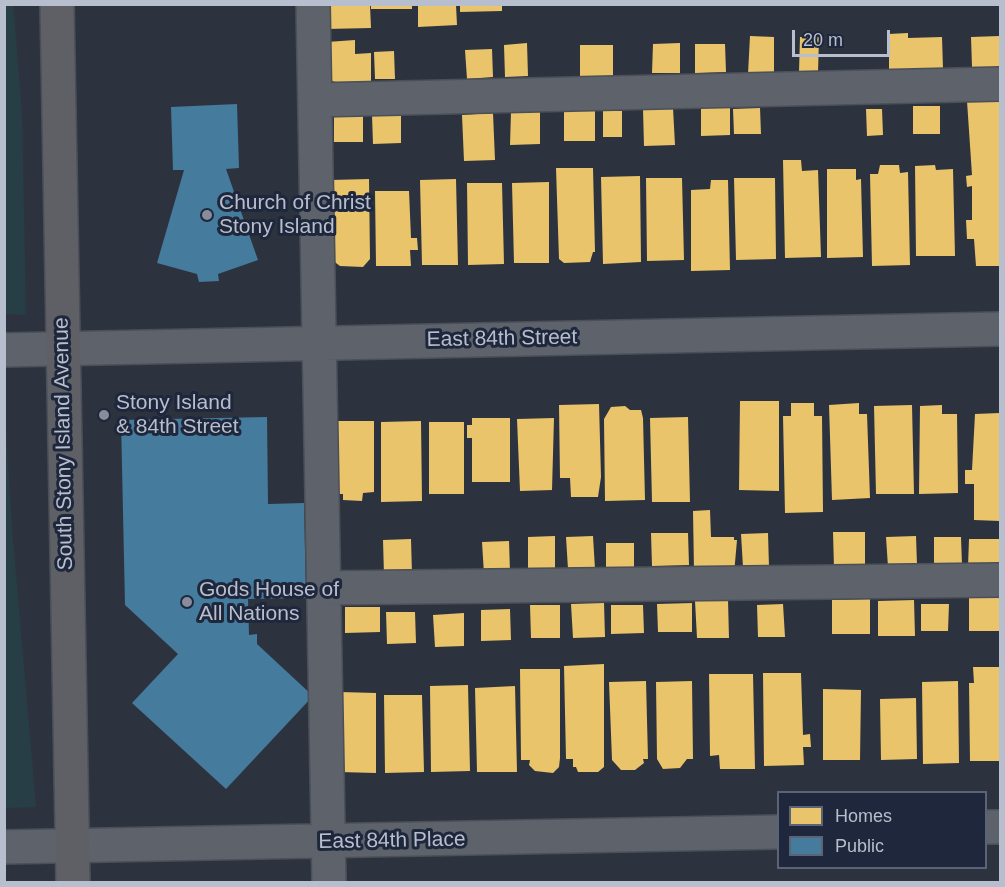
<!DOCTYPE html>
<style>
body{margin:0}
#map{position:relative;width:1005px;height:887px;overflow:hidden;background:#2d333e;font-family:Helvetica,sans-serif}
canvas{display:block}
.frame{position:absolute;inset:0;border:6px solid #b7bece;pointer-events:none}
.legend{position:absolute;left:777px;top:791px;width:210px;height:78px;box-sizing:border-box;background:#1e273b;border:2px solid #5b6376;margin:0;padding:8px 10px;list-style:none;font-size:18px;color:#b7bece}
.legend li{display:flex;align-items:center;gap:12px;height:30px}
.legend b{width:30px;border:2px solid #5b6376}
.scale{position:absolute;left:792px;top:30px;width:98px;height:27px;box-sizing:border-box;border:3px solid #b7bece;border-top:0;padding-left:8px;font-size:18px;line-height:21px;white-space:nowrap;color:#b7bece;-webkit-text-stroke:4px #1e273b;paint-order:stroke}
</style>
<div id="map">
<canvas width="1005" height="887"></canvas>
<div class="frame"></div>
<ul class="legend">
<li><b style="height:16px;background:#e9c46a"></b>Homes</li>
<li><b style="height:16px;background:#457b9d"></b>Public</li>
</ul>
<div class="scale">20 m</div>
</div>
<script>
const g = document.querySelector('canvas').getContext('2d');
g.lineJoin = 'round';
function fill(path, color) { g.fillStyle = color; g.fill(path, 'evenodd'); }
const poly = rows => new Path2D(rows.map(r => 'M' + r).join(''));
function strokePath(path, color, width, dash) { g.strokeStyle = color; g.lineWidth = width; g.lineCap = dash ? 'butt' : 'round'; g.setLineDash(dash || []); g.stroke(path); }
function drawText(font, color, halo, rows, align = 'center') {
  g.font = font + ' Helvetica,sans-serif'; g.lineWidth = 6; g.setLineDash([]); g.textBaseline = 'middle'; g.strokeStyle = halo; g.fillStyle = color; for (const [text, x, y, turn = 0] of rows) {
    g.save(); g.translate(x, y); g.rotate((+turn || 0) * Math.PI / 180); g.textAlign = isNaN(turn) ? turn : align; if (halo) g.strokeText(text, 0, 0); g.fillText(text, 0, 0); g.restore();
  }
}
const green = poly([
 [13,4,22,113,26,315,4,314,4,5],
 [4,399,12,528,36,807,5,808]
]);
const homes = poly([
 [371,4,412,4,412,9,371,9],
 [460,4,502,4,502,11,460,12],
 [326,5,370,5,371,28,326,29],
 [418,5,456,5,457,25,418,27],
 [908,33,908,38,942,37,943,69,889,70,889,34],
 [750,36,774,37,774,74,748,74],
 [1000,36,1000,68,972,67,971,37],
 [800,37,819,37,818,73,799,72],
 [355,40,355,54,371,53,371,84,343,84,328,80,327,42],
 [527,43,528,76,505,77,504,45],
 [680,43,680,73,652,73,653,44],
 [695,44,725,44,726,72,695,73],
 [580,45,613,45,613,77,580,77],
 [492,49,493,77,467,79,465,50],
 [394,51,395,79,375,79,374,52],
 [1000,100,1000,266,976,266,974,239,967,239,966,220,972,220,972,186,967,187,966,176,972,175,967,101],
 [730,106,730,135,701,136,701,107],
 [913,106,940,106,940,134,913,134],
 [673,108,675,145,644,146,643,109],
 [760,108,761,134,734,134,733,109],
 [866,109,882,109,883,135,867,136],
 [564,110,595,110,595,141,564,141],
 [603,111,622,111,622,137,603,137],
 [511,112,540,112,540,144,510,145],
 [493,113,495,160,464,161,462,115],
 [401,114,401,143,373,144,372,115],
 [334,116,363,116,363,142,334,142],
 [783,160,801,160,802,171,818,170,821,257,785,258],
 [880,165,899,165,900,173,908,172,910,265,872,266,870,174,878,174],
 [935,165,936,170,953,169,955,256,916,256,915,166],
 [556,168,593,168,595,252,593,252,590,262,564,263,559,259],
 [827,169,856,169,856,180,861,179,863,257,827,258],
 [640,176,641,262,603,264,601,177],
 [646,178,682,178,684,260,647,261],
 [734,178,775,178,776,259,736,260],
 [369,179,370,259,363,267,340,266,332,260,331,180],
 [456,179,458,265,422,265,420,180],
 [711,180,728,180,730,270,691,271,691,190,710,189],
 [549,182,549,263,514,263,512,183],
 [467,183,502,183,504,264,468,265],
 [375,191,409,191,411,238,417,238,418,250,410,250,411,266,376,266],
 [740,401,779,401,779,491,739,490],
 [791,403,814,403,814,416,822,416,823,512,785,513,783,416,791,416],
 [859,403,859,414,867,414,870,498,832,500,829,405],
 [599,404,601,477,598,497,571,497,570,478,560,478,559,405],
 [912,405,914,494,876,494,874,406],
 [942,405,942,414,957,414,958,493,919,494,920,406],
 [625,406,630,410,641,410,643,418,645,500,605,501,604,419,611,407],
 [1000,413,1000,521,974,520,974,484,965,484,965,470,972,470,975,414],
 [688,417,690,502,652,502,650,418],
 [472,418,510,418,510,482,472,482,472,438,467,438,467,425,472,425],
 [554,418,552,490,520,491,517,419],
 [336,421,374,421,374,492,363,493,362,501,343,500,343,494,337,494],
 [421,421,422,501,381,502,381,422],
 [429,422,464,422,464,494,429,494],
 [710,510,711,537,734,537,734,540,737,540,734,574,694,571,693,511],
 [833,532,865,532,865,567,834,568],
 [651,533,688,533,689,565,652,566],
 [768,533,769,567,743,567,741,534],
 [555,536,555,569,528,569,528,537],
 [593,536,595,569,568,569,566,537],
 [916,536,917,565,888,567,886,537],
 [934,537,961,537,962,565,934,566],
 [411,539,412,574,384,575,383,540],
 [969,539,1000,539,1000,567,968,567],
 [509,541,510,572,484,574,482,542],
 [606,543,634,543,634,570,606,571],
 [969,596,1000,597,1000,631,969,631],
 [870,599,870,634,832,634,832,600],
 [728,600,729,638,697,638,695,601],
 [914,600,915,636,878,636,878,601],
 [604,603,605,637,573,638,571,604],
 [692,603,692,632,658,632,657,604],
 [783,604,785,637,758,637,757,605],
 [921,604,949,604,948,631,921,631],
 [530,605,560,605,560,638,531,638],
 [611,605,643,605,644,633,611,634],
 [345,607,380,607,380,632,345,633],
 [510,609,511,640,481,641,481,610],
 [386,612,415,612,416,643,387,644],
 [464,613,464,646,435,647,433,615],
 [604,664,604,767,598,772,578,772,576,767,573,767,573,759,566,759,564,666],
 [973,667,1000,667,1000,761,970,761,969,683,974,683],
 [520,669,560,669,560,758,559,767,553,773,535,771,529,765,530,760,521,760],
 [763,673,801,673,803,735,810,734,811,747,803,747,804,765,764,766],
 [709,674,753,674,755,769,720,769,719,755,710,756],
 [646,681,648,759,643,759,644,763,635,770,621,770,612,760,609,682],
 [692,681,693,759,687,759,680,768,663,769,657,759,656,682],
 [958,681,959,763,923,764,922,682],
 [468,685,470,771,431,772,430,686],
 [515,686,517,772,477,772,475,688],
 [823,689,861,690,860,760,823,760],
 [340,692,376,693,376,773,339,772],
 [384,695,422,695,424,772,385,773],
 [916,698,917,759,881,760,880,699]
]);
const public = poly([
 [237,104,239,168,226,169,258,260,218,274,219,281,199,282,197,274,157,263,184,170,173,170,171,107],
 [267,417,268,504,304,503,306,598,248,599,249,635,257,634,257,644,313,696,226,789,132,703,178,654,125,605,121,420]
]);
const minor = poly([
 [313,4,329,882],
 [315,100,1000,84],
 [4,350,1000,329],
 [324,588,1000,580],
 [986,827,1000,827],
 [4,847,778,832]
]);
const highway = poly([
 [57,4,73,882]
]);
const markers = [
 [207,215,6,"#878d9c"],
 [104,415,6,"#878d9c"],
 [187,602,6,"#878d9c"]
];
const poiNames = [
 ["Church of Christ",219,203],
 ["Stony Island",219,227],
 ["Stony Island",116,403],
 ["& 84th Street",116,427],
 ["Gods House of",199,590],
 ["All Nations",199,614]
];
const streetNames = [
 ["East 84th Street",502,339,-1],
 ["South Stony Island Avenue",64,444,-91],
 ["East 84th Place",392,841,-1]
];
fill(green, '#283e46');
fill(homes, '#e9c46a');
fill(public, '#457b9d');
strokePath(minor, '#4b4f58', 36);
strokePath(highway, '#4a4e59', 36);
strokePath(minor, '#5e626b', 33);
strokePath(highway, '#5e6065', 33);
for (const [x, y, r, color] of markers) { const dot = new Path2D(); dot.arc(x, y, r, 0, 2 * Math.PI); g.fillStyle = color; g.fill(dot); strokePath(dot, '#1e273b', 2); }
drawText('21px', '#b7bece', '#1e273b', poiNames, 'left');
drawText('21px', '#b7bece', '#1e273b', streetNames);
</script>
